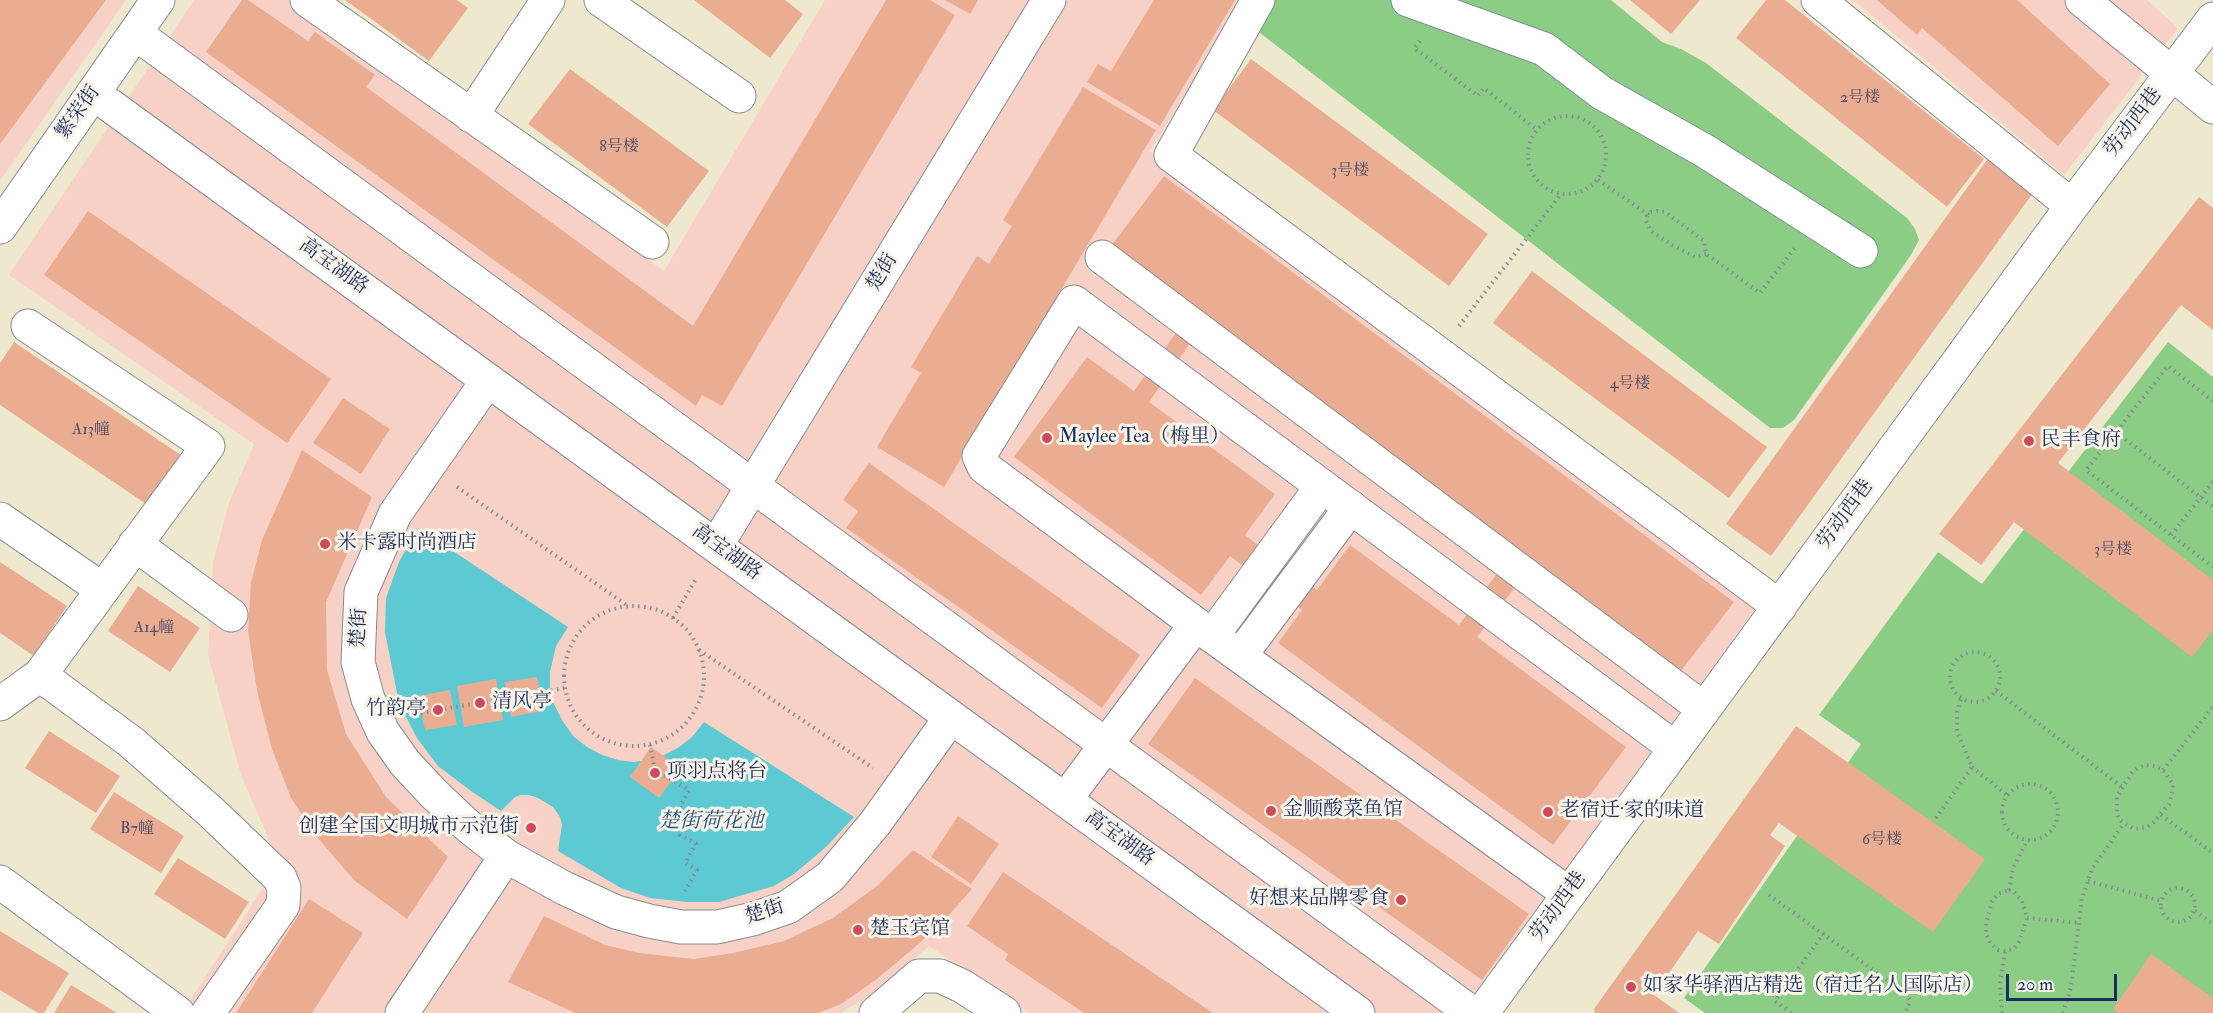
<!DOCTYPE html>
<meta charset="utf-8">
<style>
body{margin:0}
#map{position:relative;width:2213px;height:1013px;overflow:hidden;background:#eee8cf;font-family:"IM FELL Double Pica",serif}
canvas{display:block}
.scale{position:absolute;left:2006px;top:974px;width:111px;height:27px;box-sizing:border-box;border:3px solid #1b2f5e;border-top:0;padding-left:8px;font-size:18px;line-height:21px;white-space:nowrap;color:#1b2f5e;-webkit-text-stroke:4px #f7f3e8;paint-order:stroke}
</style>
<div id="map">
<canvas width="2213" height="1013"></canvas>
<div class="scale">20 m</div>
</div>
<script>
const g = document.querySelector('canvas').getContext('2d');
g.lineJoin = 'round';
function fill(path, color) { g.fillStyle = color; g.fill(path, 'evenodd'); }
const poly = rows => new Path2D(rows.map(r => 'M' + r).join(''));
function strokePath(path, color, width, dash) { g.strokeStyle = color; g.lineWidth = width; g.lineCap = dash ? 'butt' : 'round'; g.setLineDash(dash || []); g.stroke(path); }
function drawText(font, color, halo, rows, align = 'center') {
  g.font = font + ' "IM FELL Double Pica","Noto Serif SC",serif'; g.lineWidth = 6; g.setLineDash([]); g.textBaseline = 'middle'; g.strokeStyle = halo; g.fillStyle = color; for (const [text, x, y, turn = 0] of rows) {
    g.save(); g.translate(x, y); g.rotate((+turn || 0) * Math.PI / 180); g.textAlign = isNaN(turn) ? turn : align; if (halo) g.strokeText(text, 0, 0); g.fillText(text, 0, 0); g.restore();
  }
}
const built = poly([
 [0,0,126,0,0,181],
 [194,0,288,0,664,271,825,0,1243,0,1150,151,1757,606,1461,1013,1030,1013,929,946,875,993,840,1013,182,1013,279,863,241,775,208,655,213,562,229,503,254,444,9,275],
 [1853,0,2147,0,2178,28,2064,175]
]);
const green = poly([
 [1261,0,1611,0,1662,42,1681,49,1706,63,1907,218,1915,229,1919,240,1911,255,1794,420,1783,428,1770,428,1255,29],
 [2168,342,2213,377,2213,1013,1705,1013,1684,998,1861,744,1819,715,1938,552,1982,584]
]);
const water = poly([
 [418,528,568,627,556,646,550,672,550,687,553,702,562,720,573,736,587,747,602,755,618,760,634,762,647,760,660,757,678,748,692,737,704,722,854,817,826,847,794,874,774,886,719,902,687,902,650,898,621,888,558,851,562,825,560,817,553,807,538,798,529,795,520,795,514,798,501,811,471,791,438,766,417,738,399,703,385,632,386,598,399,562]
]);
const building = poly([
 [0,0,106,0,0,144],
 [242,0,248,0,308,41,315,32,375,75,366,87,693,326,886,0,930,0,955,15,722,406,702,395,696,406,206,52],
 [345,0,457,0,468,8,429,61],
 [694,0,785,0,803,14,770,58],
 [945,0,978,0,970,14],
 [1154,0,1235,0,1160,126,1087,82,1098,64,1111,71],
 [1630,0,1700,0,1671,34],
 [1766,0,1785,0,1984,159,1947,207,1736,38],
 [1877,0,2017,0,2110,84,2058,146,1922,28,1917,35],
 [1251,59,1488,234,1449,286,1213,110],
 [570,69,709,171,667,227,528,124],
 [1083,87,1156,130,944,487,877,447,921,373,911,367,977,256,989,264,1012,226,1003,220],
 [1992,153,2038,186,1771,556,1726,524],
 [1164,176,1734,602,1678,675,1531,566,1477,637,1626,747,1553,845,1278,643,1302,610,1230,556,1201,595,1014,457,1087,357,1134,391,1191,312,1108,250],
 [1205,322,1513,552,1459,625,1350,545,1317,590,1245,535,1275,494,1149,402],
 [2199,197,2213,208,2213,330,2181,305,2058,463,2213,580,2213,630,2192,657,2014,522,1981,565,1939,534],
 [88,211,331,379,287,443,44,275],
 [1532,271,1767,447,1729,498,1493,323],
 [14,342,182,456,149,506,0,405,0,363],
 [343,398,390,429,361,474,313,443],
 [302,450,372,497,326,602,327,670,346,734,386,797,448,857,407,919,355,881,316,836,291,798,272,749,257,691,248,630,251,583,262,540],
 [869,463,1140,655,1102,708,846,528,858,511,843,500],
 [0,562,67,606,34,656,0,633],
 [138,586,200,628,170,672,108,631],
 [537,677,543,711,511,717,505,682],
 [1195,678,1529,914,1482,980,1148,744],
 [496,679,503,720,464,727,457,686],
 [450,690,457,725,425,730,418,696],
 [1796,726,1985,859,1933,932,1779,823,1770,835,1785,846,1719,944,1698,931,1654,995,1679,1013,1595,1013,1594,1009],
 [49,731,120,776,96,813,25,768],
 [651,747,681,768,659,798,630,777],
 [114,792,184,836,161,873,90,829],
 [958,816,999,844,971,884,931,857],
 [913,850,972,889,948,916,914,948,877,979,841,1004,818,1013,575,1013,508,982,544,916,605,945,639,953,694,959,733,953,784,941,833,918,877,886],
 [178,858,249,902,225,939,154,894],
 [1003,872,1045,900,1213,1013,1084,1013,1005,960,1008,954,967,926],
 [309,899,363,933,312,1013,236,1013],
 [0,931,69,973,44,1013,38,1013,0,990],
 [2151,954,2213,998,2213,1013,2118,1013,2113,1009],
 [71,985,117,1013,54,1013]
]);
const path = poly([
 [1420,41,1414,48,1478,96,1484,88,1537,130],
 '1528 155a39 39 0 1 1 78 0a39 39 0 1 1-78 0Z',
 [1598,180,1649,215],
 [1706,254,1695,257,1672,245,1651,231,1646,221,1647,216,1651,212,1657,211,1665,212,1704,241,1706,254,1760,293,1795,248],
 [1459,326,1561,194],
 [2213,401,2168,366,2086,470,2213,567],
 [2116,432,2213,507],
 [457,487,628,606],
 [2171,535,2213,482],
 '564 676a70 70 0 1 1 140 0a70 70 0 1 1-140 0Z',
 [673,618,697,577],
 [699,650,873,768],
 '1950 677a25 25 0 1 1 50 0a25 25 0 1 1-50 0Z',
 [1996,691,2122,787],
 [415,714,565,688],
 [650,745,655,770,689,790,680,807,691,815,680,835,696,844,685,863,697,870,685,891],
 [2147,765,2155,766,2163,770,2173,784,2172,794,2169,804,2154,822,2147,827,2134,829,2121,821,2117,814,2117,796,2132,773,2138,768,2147,765],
 [1972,767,2007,795],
 [2163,770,2213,707],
 '2002 812a28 28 0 1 1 56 0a28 28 0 1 1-56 0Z',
 [2161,815,2213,853],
 [1936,818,1972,767,1957,732,1957,712,1961,698],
 [2088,881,2161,901],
 '2161 905a17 17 0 1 1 34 0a17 17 0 1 1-34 0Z',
 [2009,890,2013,891,2022,901,2027,918,2019,942,2013,949,2005,951,1998,950,1991,944,1986,934,1986,924,1992,901,1998,894,2009,890],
 [2009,890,2013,868,2027,841],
 [1769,895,1906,994,1910,1000,1905,1013],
 [2195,911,2213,924],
 [2027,918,2079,923],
 [1791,1013,1775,1001,1823,934],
 [2002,1013,2000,984,2005,951],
 [2063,1013,2071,987,2082,898,2092,869,2124,823]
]);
const minor = poly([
 [307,0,652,242],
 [601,0,739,96],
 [1258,0,1171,155,1780,607],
 [1408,0,1544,49,1602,93,1705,151,1861,251],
 [1818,0,2072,206],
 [2082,0,2213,107],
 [135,33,1472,1013],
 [93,93,1358,1013],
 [471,116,548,0],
 [0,227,158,0],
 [1102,257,1704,709],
 [488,380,395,514,361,592,358,662,368,699,383,732,405,763,434,794,468,826,506,856,564,888,616,912,649,921,681,927,717,927,753,919,788,907,830,877,876,822,951,717],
 [0,519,102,589],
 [135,544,231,615],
 [716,546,1049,0],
 [1212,636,1322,486],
 [1240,656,1351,507],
 [40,675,131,742,211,812,280,878,284,888,283,905,208,1013],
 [0,704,40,675,208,446,28,326],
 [1065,800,1196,624],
 [0,882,178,1013],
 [1569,894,1212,636,984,467,979,456,1074,302,1675,748],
 [402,1013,506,856],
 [876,1013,919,976,940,976,962,986,1004,1013],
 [1482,1013,2072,206,2213,19]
]);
const markers = [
 [1047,438,6,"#d1495b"],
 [2029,441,6,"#d1495b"],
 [325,544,6,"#d1495b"],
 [480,703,6,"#d1495b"],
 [438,710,6,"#d1495b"],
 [655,773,6,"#d1495b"],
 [1271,811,6,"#d1495b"],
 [1548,812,6,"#d1495b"],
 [531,828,6,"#d1495b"],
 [1401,900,6,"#d1495b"],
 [858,930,6,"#d1495b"],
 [1631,987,6,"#d1495b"]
];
const numberNames = [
 ["2号楼",1860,99],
 ["8号楼",619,148],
 ["3号楼",1350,172],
 ["4号楼",1630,385],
 ["A13幢",91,431],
 ["3号楼",2113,551],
 ["A14幢",154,629],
 ["B7幢",137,830],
 ["6号楼",1882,841]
];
const streetNames = [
 ["繁荣街",79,113,-55],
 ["劳动西巷",2134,123,-53],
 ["高宝湖路",333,267,36],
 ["楚街",883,273,-59],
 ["劳动西巷",1846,515,-54],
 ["高宝湖路",726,553,36],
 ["楚街",360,628,-87],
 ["高宝湖路",1119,839,36],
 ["劳动西巷",1559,907,-54],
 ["楚街",765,913,-18]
];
const poiNames = [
 ["Maylee Tea（梅里）",1059,438],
 ["民丰食府",2041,441],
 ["米卡露时尚酒店",337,544],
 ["清风亭",492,703],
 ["竹韵亭",426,710,"right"],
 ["项羽点将台",667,773],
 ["金顺酸菜鱼馆",1283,811],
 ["老宿迁·家的味道",1560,812],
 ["创建全国文明城市示范街",519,828,"right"],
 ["好想来品牌零食",1389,900,"right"],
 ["楚玉宾馆",870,930],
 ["如家华驿酒店精选（宿迁名人国际店）",1643,987]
];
const waterNames = [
 ["楚街荷花池",711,822]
];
fill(built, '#f7d1c6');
fill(green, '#8bcd85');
fill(water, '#5cc9d3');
fill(building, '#eaad92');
strokePath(minor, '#848c96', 35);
strokePath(path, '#848c96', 4, [1.5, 4.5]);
strokePath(minor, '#fff', 33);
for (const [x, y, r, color] of markers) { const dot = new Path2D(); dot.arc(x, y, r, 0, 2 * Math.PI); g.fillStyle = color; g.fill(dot); strokePath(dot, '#f7f3e8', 2); }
drawText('16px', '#4f4e6b', null, numberNames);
drawText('20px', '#1b2f5e', '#f7f3e8', streetNames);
drawText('20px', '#1b2f5e', '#f7f3e8', poiNames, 'left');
drawText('italic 21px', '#2b567b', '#f7f3e8', waterNames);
</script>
